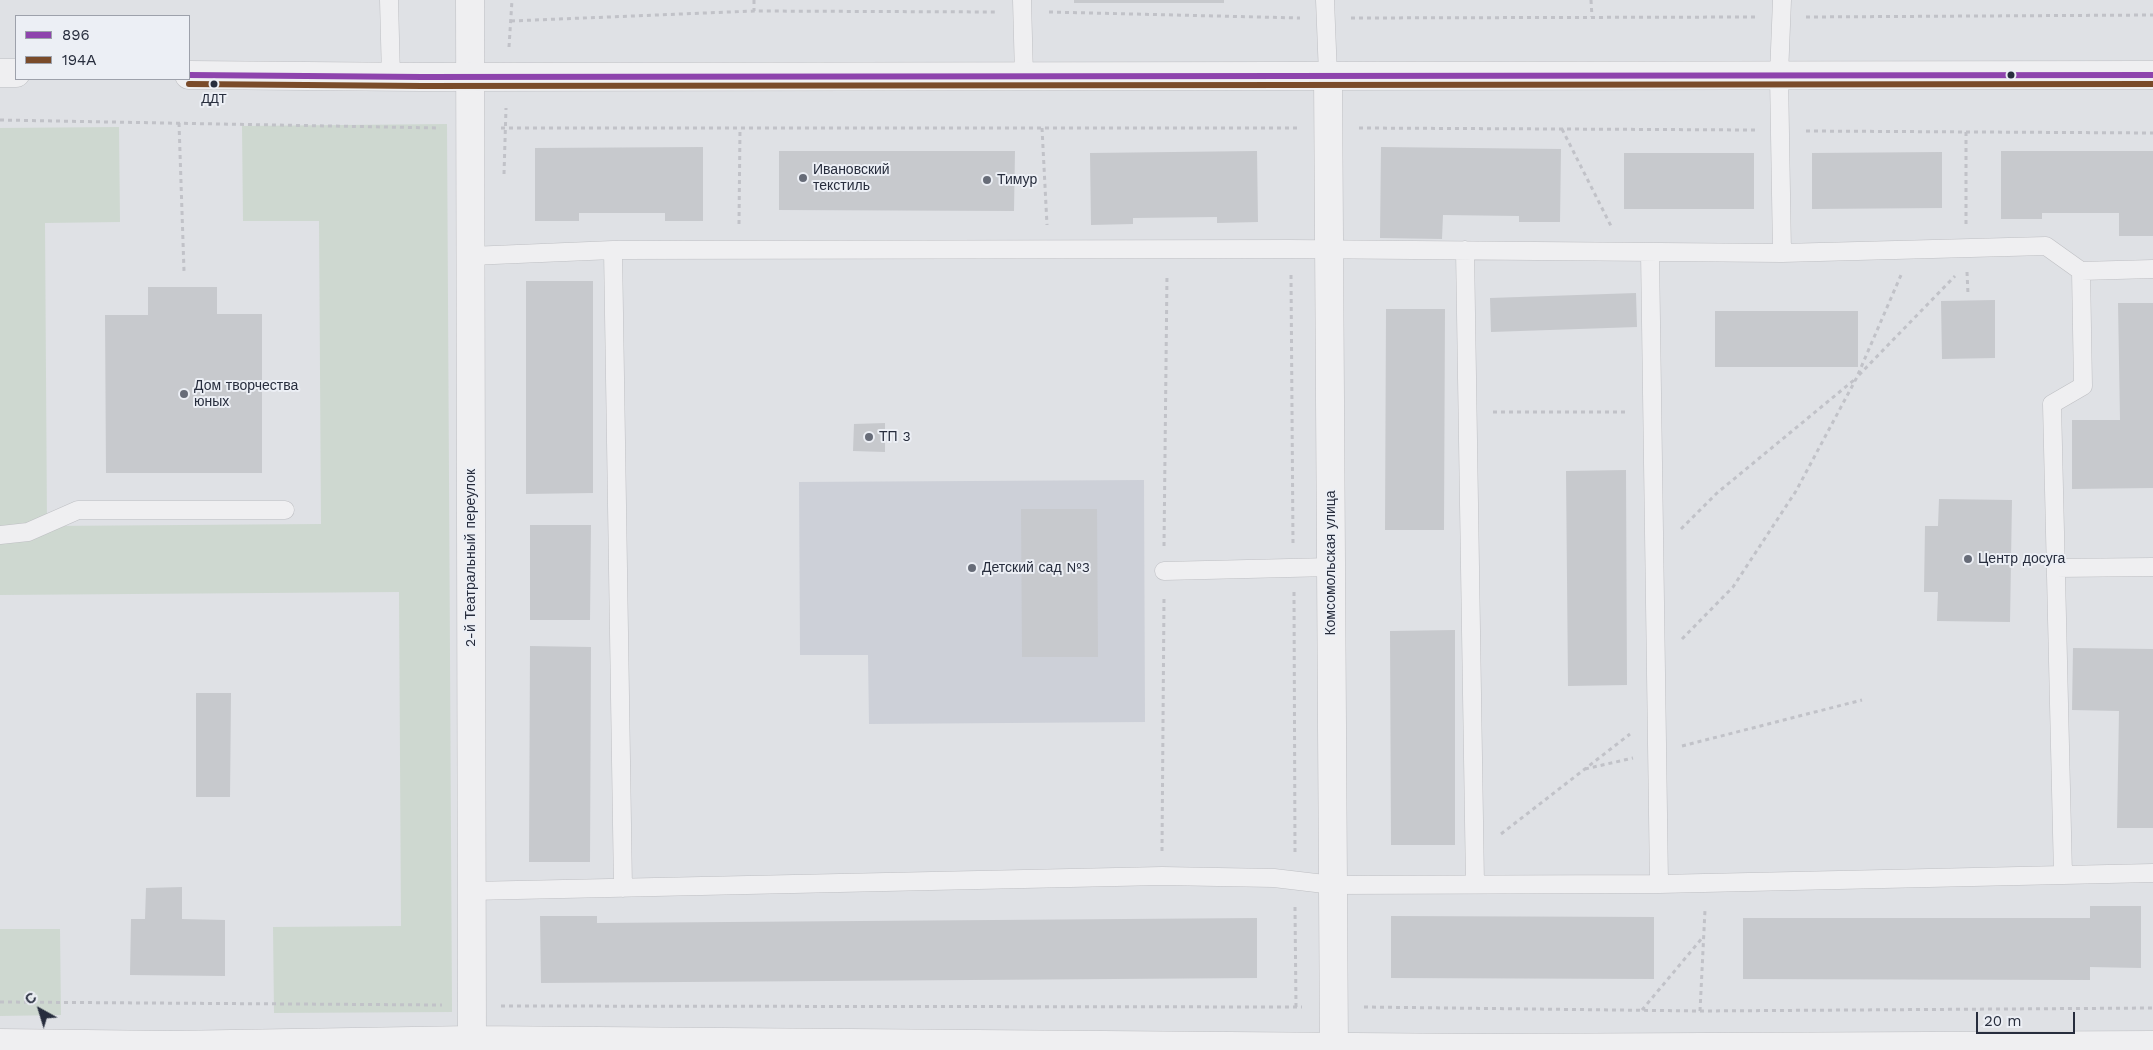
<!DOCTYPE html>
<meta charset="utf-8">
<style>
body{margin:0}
#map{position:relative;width:2153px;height:1050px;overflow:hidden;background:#dfe1e5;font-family:"Work Sans",sans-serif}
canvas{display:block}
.legend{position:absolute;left:15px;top:15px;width:175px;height:65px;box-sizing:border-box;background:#eceff5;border:1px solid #9da1ab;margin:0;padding:6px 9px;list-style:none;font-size:15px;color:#272d3d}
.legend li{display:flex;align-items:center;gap:10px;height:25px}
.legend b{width:25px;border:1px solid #9da1ab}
.north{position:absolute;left:15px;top:985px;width:50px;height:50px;-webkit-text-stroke:4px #eceff5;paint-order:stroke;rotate:321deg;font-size:14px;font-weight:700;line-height:20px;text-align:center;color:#272d3d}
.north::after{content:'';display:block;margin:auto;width:18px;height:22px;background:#272d3d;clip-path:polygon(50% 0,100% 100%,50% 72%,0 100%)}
.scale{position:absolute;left:1976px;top:1012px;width:99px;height:22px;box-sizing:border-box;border:2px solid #272d3d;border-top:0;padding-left:6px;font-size:15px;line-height:18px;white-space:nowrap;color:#272d3d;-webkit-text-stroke:4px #eceff5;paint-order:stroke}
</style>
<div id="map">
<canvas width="2153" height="1050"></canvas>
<ul class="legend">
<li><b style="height:6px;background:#8e44ad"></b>896</li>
<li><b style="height:6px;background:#7a4b2a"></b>194А</li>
</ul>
<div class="north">С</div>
<div class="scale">20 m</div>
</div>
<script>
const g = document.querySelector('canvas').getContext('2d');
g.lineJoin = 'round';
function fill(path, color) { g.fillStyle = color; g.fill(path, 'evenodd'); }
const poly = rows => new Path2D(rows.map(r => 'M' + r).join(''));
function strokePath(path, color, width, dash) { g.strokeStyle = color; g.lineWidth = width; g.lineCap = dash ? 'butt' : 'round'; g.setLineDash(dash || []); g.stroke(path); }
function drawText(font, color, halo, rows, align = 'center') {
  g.font = font + ' "Work Sans",sans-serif'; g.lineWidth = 4; g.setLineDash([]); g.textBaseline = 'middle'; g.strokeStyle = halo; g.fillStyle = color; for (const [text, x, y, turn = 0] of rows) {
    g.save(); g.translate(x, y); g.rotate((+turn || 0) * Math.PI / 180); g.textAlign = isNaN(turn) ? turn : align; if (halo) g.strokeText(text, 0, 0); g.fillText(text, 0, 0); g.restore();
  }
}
const built = poly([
 [1144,480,1145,722,869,724,868,655,800,655,799,482]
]);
const green = poly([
 [447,124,452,1012,274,1013,273,927,401,926,399,592,0,595,0,128,119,127,120,222,45,223,47,526,321,524,319,221,243,221,242,126],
 [0,929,60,929,61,1015,0,1016]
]);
const building = poly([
 [1074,0,1224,0,1224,3,1074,3],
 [703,147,703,221,665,221,665,213,579,213,579,221,535,221,535,148],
 [1381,147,1561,149,1560,222,1519,222,1519,216,1443,215,1442,239,1380,238],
 [779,151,1015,151,1014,211,779,210],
 [1257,151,1258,222,1217,223,1217,217,1133,218,1133,224,1091,225,1090,153],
 [2001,151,2153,151,2153,236,2119,236,2119,213,2042,213,2042,219,2001,219],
 [1942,152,1942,208,1812,209,1812,153],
 [1624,153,1754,153,1754,209,1624,209],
 [526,281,593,281,593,493,526,494],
 [148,287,217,287,217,314,262,314,262,473,106,473,105,315,148,315],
 [1636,293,1637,327,1491,332,1490,298],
 [1995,300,1995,358,1942,359,1941,301],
 [2118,303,2153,303,2153,488,2072,489,2072,420,2120,420],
 [1386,309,1445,309,1444,530,1385,530],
 [1715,311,1858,311,1858,367,1715,367],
 [885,423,885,452,853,451,854,424],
 [1626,470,1627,685,1568,686,1566,471],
 [1939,499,2012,500,2010,622,1937,621,1938,592,1924,592,1925,526,1938,526],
 [1021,509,1097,509,1098,657,1022,657],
 [530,525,591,525,590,620,530,620],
 [1455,630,1455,845,1391,845,1390,631],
 [530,646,591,647,590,862,529,862],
 [2073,648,2153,649,2153,828,2117,828,2119,711,2072,710],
 [196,693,231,693,230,797,196,797],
 [182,887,182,919,225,920,225,976,130,975,131,919,145,919,146,888],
 [2090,906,2141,906,2141,968,2090,967,2090,980,1743,979,1743,918,2090,918],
 [540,916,597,916,597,923,1257,918,1257,978,541,983],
 [1391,916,1654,917,1654,979,1391,978]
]);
const path = poly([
 [754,0,754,11],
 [1591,0,1592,17],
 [1049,12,1300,18],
 [1806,17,2153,15],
 [1351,18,1755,17],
 [511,21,754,11,998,12],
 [509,47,512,0],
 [0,120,440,128],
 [179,123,184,271],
 [501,128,1297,128],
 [1042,128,1047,225],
 [1359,128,1755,130],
 [1562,129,1611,226],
 [1806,131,2153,133],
 [504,174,506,108],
 [739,224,740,128],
 [1966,224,1966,132],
 [1967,272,1968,294],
 [1291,275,1293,544],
 [1859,375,1955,276],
 [1493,412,1627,412],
 [1681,529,1717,493,1854,380],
 [1164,546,1167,274],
 [1294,592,1295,856],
 [1682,639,1733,587,1796,491,1856,379,1901,275],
 [1682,746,1862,700],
 [1585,769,1633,758],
 [1501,834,1630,734],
 [1162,851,1164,597],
 [1295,907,1296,1007],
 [0,1002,442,1005],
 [501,1006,1302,1007],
 [1364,1007,1700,1011,2153,1008],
 [1642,1010,1703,937],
 [1700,1011,1705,910]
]);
const service = poly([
 [389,0,391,77],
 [1022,0,1024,76],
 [1325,0,1328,75],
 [613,250,623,888],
 [1465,250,1475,884],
 [1650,252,1659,884],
 [1782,253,1779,75,1782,0],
 [470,256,613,250,1290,249,1782,253,2046,246,2081,271,2153,269],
 [0,535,28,532,78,510,285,510],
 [2056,568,2153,567],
 [1164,571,1331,567],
 [2063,875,2052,404,2083,386,2081,271],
 [471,891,1162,876,1274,878,1333,885,1659,884,2153,873]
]);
const minor = poly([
 [470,0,472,1040],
 [1328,75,1334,1050],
 [0,1043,171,1045,472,1040,1480,1048,2153,1045]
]);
const tertiary = poly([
 [0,73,16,73],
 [189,75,422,77,2153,75]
]);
const bus1 = poly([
 [189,75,422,77,2153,75]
]);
const bus2 = poly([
 [189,84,422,86,2153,84]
]);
const markers = [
 [2011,75,4.5,"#272d3d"],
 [214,84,4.5,"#272d3d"],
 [803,178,5,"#676c78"],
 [987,180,5,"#676c78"],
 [184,394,5,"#676c78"],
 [869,437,5,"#676c78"],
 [1968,559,5,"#676c78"],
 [972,568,5,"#676c78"]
];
const busNames = [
 ["ДДТ",214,99]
];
const poiNames = [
 ["Ивановский",813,170],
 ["текстиль",813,186],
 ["Тимур",997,180],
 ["Дом творчества",194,386],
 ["юных",194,402],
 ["ТП 3",879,437],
 ["Центр досуга",1978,559],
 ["Детский сад №3",982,568]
];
const streetNames = [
 ["2-й Театральный переулок",471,558,-90],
 ["Комсомольская улица",1331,563,-90]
];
fill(built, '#cdd0d8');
fill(green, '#ced8d0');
fill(building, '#c7c9cd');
strokePath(service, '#bebfc3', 19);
strokePath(minor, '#bebfc3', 29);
strokePath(tertiary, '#bebfc3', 29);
strokePath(path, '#c1c2c8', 3, [4, 4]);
strokePath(service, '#efeff1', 18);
strokePath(minor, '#efeff1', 28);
strokePath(tertiary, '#efeff1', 28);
strokePath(bus1, '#8e44ad', 6);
strokePath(bus2, '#7a4b2a', 6);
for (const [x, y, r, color] of markers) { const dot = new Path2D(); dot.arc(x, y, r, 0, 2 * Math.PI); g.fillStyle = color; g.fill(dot); strokePath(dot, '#eceff5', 2); }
drawText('13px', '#272d3d', '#eceff5', busNames);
drawText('14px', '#272d3d', '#eceff5', poiNames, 'left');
drawText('14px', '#272d3d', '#eceff5', streetNames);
</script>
